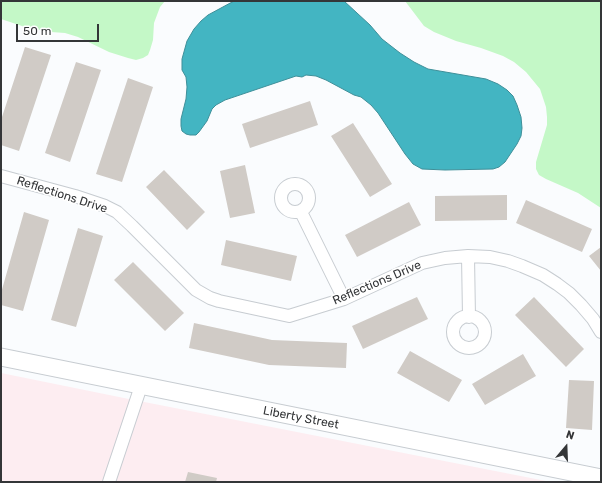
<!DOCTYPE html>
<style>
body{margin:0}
#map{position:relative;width:602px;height:483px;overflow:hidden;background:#fafcfe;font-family:Rubik,sans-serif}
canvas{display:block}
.frame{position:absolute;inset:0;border:2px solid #343638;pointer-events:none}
.north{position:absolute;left:546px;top:427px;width:40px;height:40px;-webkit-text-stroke:3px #fff;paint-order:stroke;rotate:19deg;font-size:11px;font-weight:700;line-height:16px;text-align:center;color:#343638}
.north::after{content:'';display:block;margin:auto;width:14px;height:18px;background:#343638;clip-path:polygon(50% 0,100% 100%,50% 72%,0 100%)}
.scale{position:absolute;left:16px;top:24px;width:83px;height:18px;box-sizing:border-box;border:2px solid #343638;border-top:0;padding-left:5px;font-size:12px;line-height:14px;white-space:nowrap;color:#343638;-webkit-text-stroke:3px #fff;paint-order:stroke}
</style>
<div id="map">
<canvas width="602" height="483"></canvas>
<div class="frame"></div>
<div class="north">N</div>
<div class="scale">50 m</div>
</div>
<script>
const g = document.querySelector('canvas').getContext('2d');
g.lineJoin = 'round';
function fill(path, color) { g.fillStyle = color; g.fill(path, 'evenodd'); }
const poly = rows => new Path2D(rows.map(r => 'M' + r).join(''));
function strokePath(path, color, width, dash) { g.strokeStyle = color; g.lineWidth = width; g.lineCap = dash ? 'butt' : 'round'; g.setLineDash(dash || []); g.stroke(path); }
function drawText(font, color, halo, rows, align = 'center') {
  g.font = font + ' Rubik,sans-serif'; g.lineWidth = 3.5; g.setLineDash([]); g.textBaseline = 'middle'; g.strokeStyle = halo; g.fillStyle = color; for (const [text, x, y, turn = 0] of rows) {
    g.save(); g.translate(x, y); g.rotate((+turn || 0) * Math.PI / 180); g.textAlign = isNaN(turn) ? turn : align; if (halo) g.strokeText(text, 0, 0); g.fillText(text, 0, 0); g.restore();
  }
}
const industrial = poly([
 [1,373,124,398,546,481,546,482,1,482]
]);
const green = poly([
 [1,1,165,1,160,7,154,23,153,40,150,50,148,55,143,58,136,60,128,58,109,52,78,37,65,33,51,32,25,27,1,19],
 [405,1,601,1,601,208,578,193,546,179,539,175,536,169,536,162,547,125,547,117,546,107,540,89,526,72,514,62,503,56,481,48,456,41,434,32,424,26]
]);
const water = poly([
 [234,1,344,1,370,25,382,39,400,53,414,62,428,69,486,79,498,84,507,90,513,96,517,105,521,117,522,128,521,136,517,144,505,162,499,167,493,169,445,170,422,169,413,164,405,154,378,113,371,105,361,97,354,95,326,80,316,76,306,75,302,77,296,76,225,100,216,105,212,109,207,121,199,132,196,135,190,135,186,134,182,131,181,126,181,119,186,99,187,87,186,77,182,70,182,59,187,41,194,29,201,21,208,15,234,1]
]);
const building = poly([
 [25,47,51,55,19,151,1,145,1,120],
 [76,62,101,70,70,162,45,153],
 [128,78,153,87,122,182,96,174],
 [310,101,318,125,250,148,242,124],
 [353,123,392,184,370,197,331,136],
 [245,165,255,213,230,218,220,171],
 [164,170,205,212,187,230,146,187],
 [507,195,507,220,435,221,435,196],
 [526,200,592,229,582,252,516,223],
 [409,202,421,225,357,257,345,235],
 [24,212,49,220,23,311,1,305,1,293],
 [78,228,103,236,76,327,51,320],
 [226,240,297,256,291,281,221,265],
 [601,247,601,271,589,256],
 [133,262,184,313,165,331,114,280],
 [417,297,428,319,363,349,352,326],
 [534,297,584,349,566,367,515,315],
 [194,323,272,340,347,343,346,368,269,365,189,348],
 [410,351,462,380,449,402,397,373],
 [523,354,536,376,485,405,472,384],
 [569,380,594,381,592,430,566,428],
 [188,472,217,478,216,482,185,482]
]);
const street = poly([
 [1,176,75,196,105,206,117,212,132,226,196,290,210,298,219,301,289,316,344,299,422,263,445,258,468,256,490,257,508,261,522,266,543,275,557,284,569,293,581,305,593,319,601,332],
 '281 198a14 14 0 1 1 28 0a14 14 0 1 1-28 0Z',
 [301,212,344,299],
 [468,256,469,317],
 '453 332a16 16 0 1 1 32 0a16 16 0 1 1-32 0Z',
 [109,482,141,386]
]);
const secondary = poly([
 [1,357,601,478]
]);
const streetNames = [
 ["Reflections Drive",62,195,18],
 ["Reflections Drive",377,283,-23],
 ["Liberty Street",301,418,11]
];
fill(industrial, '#fdedf1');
fill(green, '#c4f8c7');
fill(water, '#43b5c2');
strokePath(water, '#3e8f99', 1);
fill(building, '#d0cbc6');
strokePath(street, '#c7ccd1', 14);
strokePath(secondary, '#c7ccd1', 19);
strokePath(street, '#fff', 12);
strokePath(secondary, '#fff', 17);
drawText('12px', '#343638', '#fff', streetNames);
</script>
